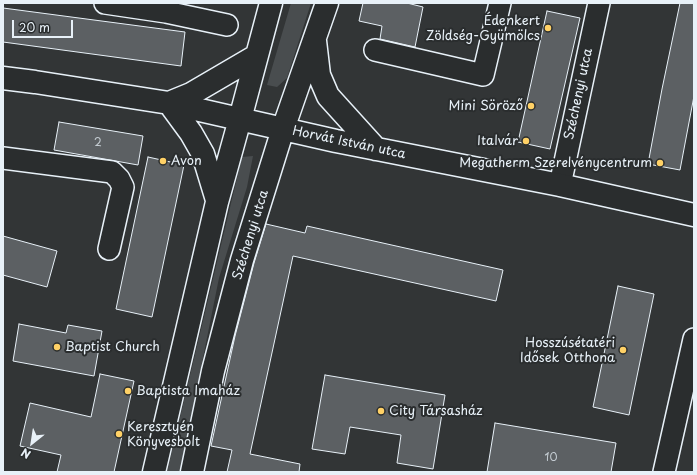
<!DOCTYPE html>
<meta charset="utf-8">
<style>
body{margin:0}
#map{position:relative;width:697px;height:475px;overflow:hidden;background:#323536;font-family:"Playpen Sans",sans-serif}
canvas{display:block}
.frame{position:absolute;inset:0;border:4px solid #e8f1f8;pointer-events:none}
.north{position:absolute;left:12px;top:423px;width:40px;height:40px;-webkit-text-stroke:3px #2a2d2e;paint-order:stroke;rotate:210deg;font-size:11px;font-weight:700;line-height:16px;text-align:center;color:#e8f1f8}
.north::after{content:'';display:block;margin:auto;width:14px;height:18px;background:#e8f1f8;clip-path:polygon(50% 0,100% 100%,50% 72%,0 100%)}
.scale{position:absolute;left:12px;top:20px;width:61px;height:18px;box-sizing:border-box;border:2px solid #e8f1f8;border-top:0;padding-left:5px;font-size:12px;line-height:14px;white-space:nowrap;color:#e8f1f8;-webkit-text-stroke:3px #2a2d2e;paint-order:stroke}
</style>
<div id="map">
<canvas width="697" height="475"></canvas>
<div class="frame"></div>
<div class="north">N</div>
<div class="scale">20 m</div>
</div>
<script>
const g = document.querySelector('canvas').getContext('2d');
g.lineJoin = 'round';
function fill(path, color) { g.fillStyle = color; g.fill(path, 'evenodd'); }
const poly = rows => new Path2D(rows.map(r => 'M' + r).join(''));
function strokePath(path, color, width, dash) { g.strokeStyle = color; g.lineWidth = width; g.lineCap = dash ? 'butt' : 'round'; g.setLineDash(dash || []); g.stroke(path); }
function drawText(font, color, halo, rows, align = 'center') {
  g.font = font + ' "Playpen Sans",sans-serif'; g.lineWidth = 4; g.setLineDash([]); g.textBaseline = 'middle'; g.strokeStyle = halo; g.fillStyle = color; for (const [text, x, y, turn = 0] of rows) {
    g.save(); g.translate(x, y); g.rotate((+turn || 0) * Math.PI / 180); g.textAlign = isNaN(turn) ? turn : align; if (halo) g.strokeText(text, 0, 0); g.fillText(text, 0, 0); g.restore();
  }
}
const green = poly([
 [291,3,311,3,287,78,277,87,267,85],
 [253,156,247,187,219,278,180,472,167,472,242,157]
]);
const building = poly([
 [363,3,407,3,423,7,415,47,380,39,382,26,359,21,363,3],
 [680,3,694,3,694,96,680,170,648,164,662,89,680,3],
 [3,8,185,32,181,66,3,42,3,8],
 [547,11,580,18,550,149,518,142,547,11],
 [59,122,143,136,138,165,54,150,59,122],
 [148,157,184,165,152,317,116,309,148,157],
 [266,224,305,233,307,226,503,270,496,301,293,256,250,454,300,464,299,472,227,472,232,450,211,446,235,336,254,263,266,224],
 [3,236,57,251,47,287,3,275,3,236],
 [618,286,654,294,629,415,593,407,618,286],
 [19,324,66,333,68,325,102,331,94,376,13,361,19,324],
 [100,374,134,381,114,472,57,472,61,455,20,446,30,403,91,417,100,374],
 [325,375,445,395,433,469,397,463,401,435,350,427,345,454,312,449,325,375],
 [495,423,616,443,611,472,487,472,495,423]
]);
const minor = poly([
 [105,3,166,12,227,25],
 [375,50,483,75,500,3],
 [3,158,112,172,119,179,123,187,109,249],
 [560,185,599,3],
 [664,472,694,339]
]);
const secondary = poly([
 [315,41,319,75,328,96,376,149],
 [3,78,35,82,169,103,336,141,560,185,694,215],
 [169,103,191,133,203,154,217,200],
 [169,103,191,94,256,56],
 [154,472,217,202,240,119,271,3],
 [192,472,213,371,242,260,283,129,327,3]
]);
const markers = [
 [548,28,4,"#ffd166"],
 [531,106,4,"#ffd166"],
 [526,141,4,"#ffd166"],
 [163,161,4,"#ffd166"],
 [660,163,4,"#ffd166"],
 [57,347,4,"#ffd166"],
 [623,350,4,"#ffd166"],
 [128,391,4,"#ffd166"],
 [381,411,4,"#ffd166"],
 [119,434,4,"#ffd166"]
];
const numberNames = [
 ["2",98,143],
 ["10",551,458]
];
const poiNames = [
 ["Édenkert",540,21],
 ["Zöldség-Gyümölcs",540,36],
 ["Mini Söröző",523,106],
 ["Italvár",518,141],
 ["Avon",171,161,"left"],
 ["Megatherm Szerelvénycentrum",652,163],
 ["Hosszúsétatéri",615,343],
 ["Idősek Otthona",615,358],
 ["Baptist Church",65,347,"left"],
 ["Baptista Imaház",136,391,"left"],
 ["City Társasház",389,411,"left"],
 ["Keresztyén",127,427,"left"],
 ["Könyvesbolt",127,442,"left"]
];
const streetNames = [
 ["Széchenyi utca",579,94,-78],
 ["Horvát István utca",349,143,12],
 ["Széchenyi utca",251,235,-73]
];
fill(green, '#494d4f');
fill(building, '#5c6063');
strokePath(building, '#e8f1f8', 1);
strokePath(minor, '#e8f1f8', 24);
strokePath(secondary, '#e8f1f8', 25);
strokePath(minor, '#2a2d2e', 21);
strokePath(secondary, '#2a2d2e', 22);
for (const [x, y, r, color] of markers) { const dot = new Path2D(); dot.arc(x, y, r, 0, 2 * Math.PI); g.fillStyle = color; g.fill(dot); strokePath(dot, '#2a2d2e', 1.5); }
drawText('11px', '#c5cdd3', null, numberNames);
drawText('13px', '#e8f1f8', '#2a2d2e', poiNames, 'right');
drawText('13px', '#e8f1f8', '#2a2d2e', streetNames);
</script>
